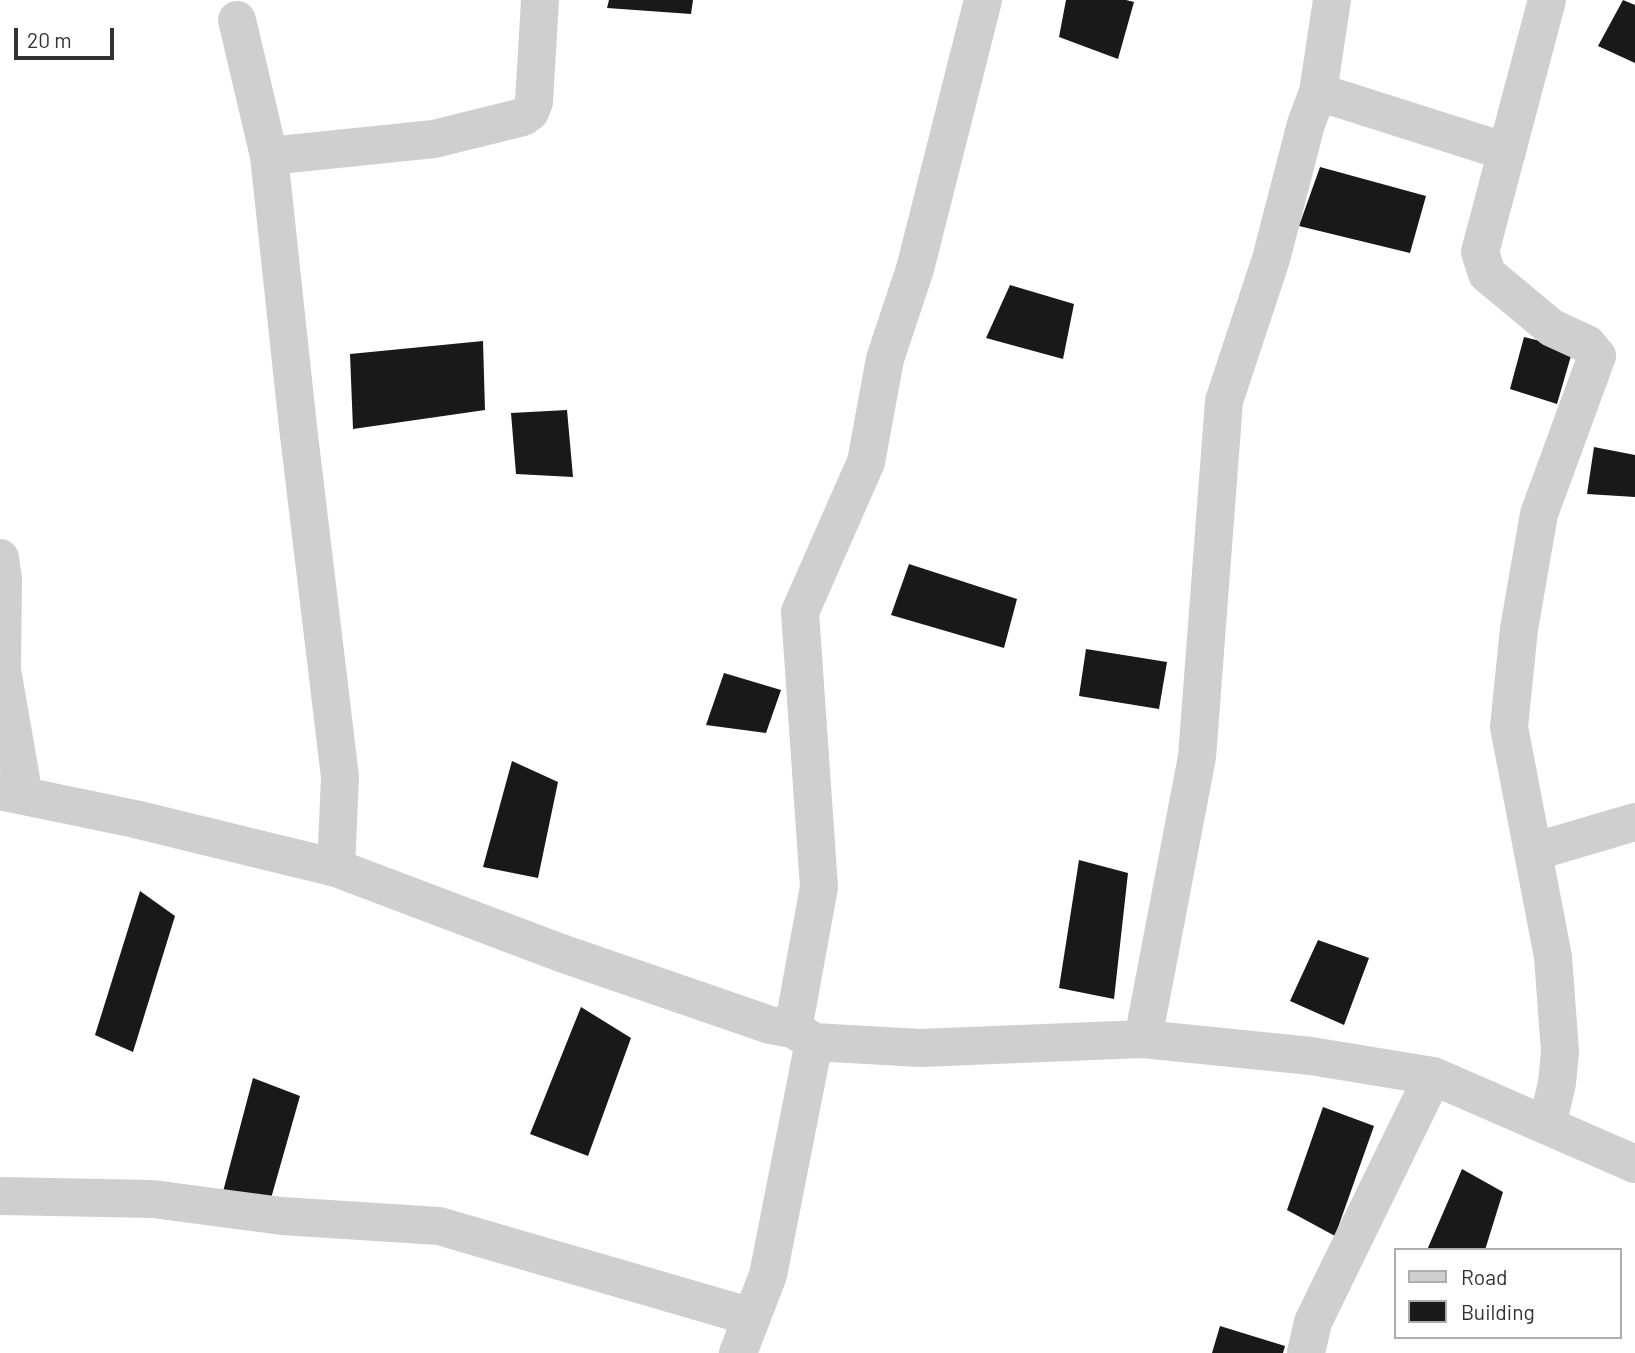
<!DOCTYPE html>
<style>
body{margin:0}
#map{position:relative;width:1635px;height:1353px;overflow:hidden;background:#fff;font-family:Barlow,sans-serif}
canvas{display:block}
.legend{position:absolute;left:1394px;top:1248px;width:228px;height:91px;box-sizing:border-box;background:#fff;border:2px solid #adadad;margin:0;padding:9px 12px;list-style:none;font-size:21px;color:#323232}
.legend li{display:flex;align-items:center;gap:14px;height:35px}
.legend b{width:35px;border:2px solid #adadad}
.scale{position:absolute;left:14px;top:28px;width:100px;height:32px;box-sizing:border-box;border:4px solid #323232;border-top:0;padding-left:9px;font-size:21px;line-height:24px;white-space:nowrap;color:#323232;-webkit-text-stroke:5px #fff;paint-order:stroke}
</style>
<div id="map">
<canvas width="1635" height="1353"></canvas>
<ul class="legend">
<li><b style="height:9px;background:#cfcfcf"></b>Road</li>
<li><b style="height:19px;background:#191919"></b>Building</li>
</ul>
<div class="scale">20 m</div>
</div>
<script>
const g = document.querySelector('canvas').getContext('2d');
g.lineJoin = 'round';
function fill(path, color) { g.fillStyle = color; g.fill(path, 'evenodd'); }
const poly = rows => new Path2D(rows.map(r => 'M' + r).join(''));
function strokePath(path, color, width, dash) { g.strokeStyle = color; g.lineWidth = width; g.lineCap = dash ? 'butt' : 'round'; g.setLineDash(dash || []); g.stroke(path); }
const building = poly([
 [609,0,693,0,691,14,607,8],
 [1066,0,1126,0,1134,2,1118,59,1059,37],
 [1623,0,1635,5,1635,63,1598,46],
 [1320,167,1426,196,1410,253,1299,226],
 [1010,285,1074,304,1063,359,986,338],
 [1524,337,1573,349,1557,404,1510,389],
 [483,341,485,410,353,429,350,354],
 [567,410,573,477,516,474,511,413],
 [1594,447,1635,455,1635,497,1587,494],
 [909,564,1017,599,1004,648,891,615],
 [1086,649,1167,662,1159,709,1079,696],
 [724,673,781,690,766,733,706,725],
 [512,761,558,782,538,878,483,867],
 [1079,860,1128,873,1114,999,1059,988],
 [140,891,175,916,133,1052,95,1035],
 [1318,940,1369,958,1344,1025,1290,1001],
 [581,1007,631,1038,588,1156,530,1134],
 [253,1078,300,1096,268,1209,220,1203],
 [1323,1107,1374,1126,1335,1236,1287,1210],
 [1462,1169,1503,1192,1485,1250,1427,1250],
 [1220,1326,1285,1346,1283,1353,1212,1353]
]);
const minor = poly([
 [1547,0,1480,252,1487,274,1552,328,1587,344,1597,356,1539,514,1519,629,1509,727,1553,957,1560,1052,1557,1083,1547,1126],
 [237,20,269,156],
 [1318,92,1332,0],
 [0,558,3,579,2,670,24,796],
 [0,791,135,819,336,868,561,953,770,1025,793,1029,814,1042,920,1048,1143,1039,1311,1056,1433,1076,1635,1164],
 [1533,852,1635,822],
 [336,868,340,777,298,427,269,156,434,139,523,117,530,112,534,102,540,0],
 [793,1029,819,887,800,612,866,462,885,359,915,269,983,0],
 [1143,1039,1197,757,1224,401,1271,259,1306,124,1318,92,1507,152],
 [0,1196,153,1199,282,1216,439,1226,752,1317],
 [738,1353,768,1275,814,1042],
 [1306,1353,1313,1322,1433,1076]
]);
fill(building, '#191919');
strokePath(minor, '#cfcfcf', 38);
</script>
